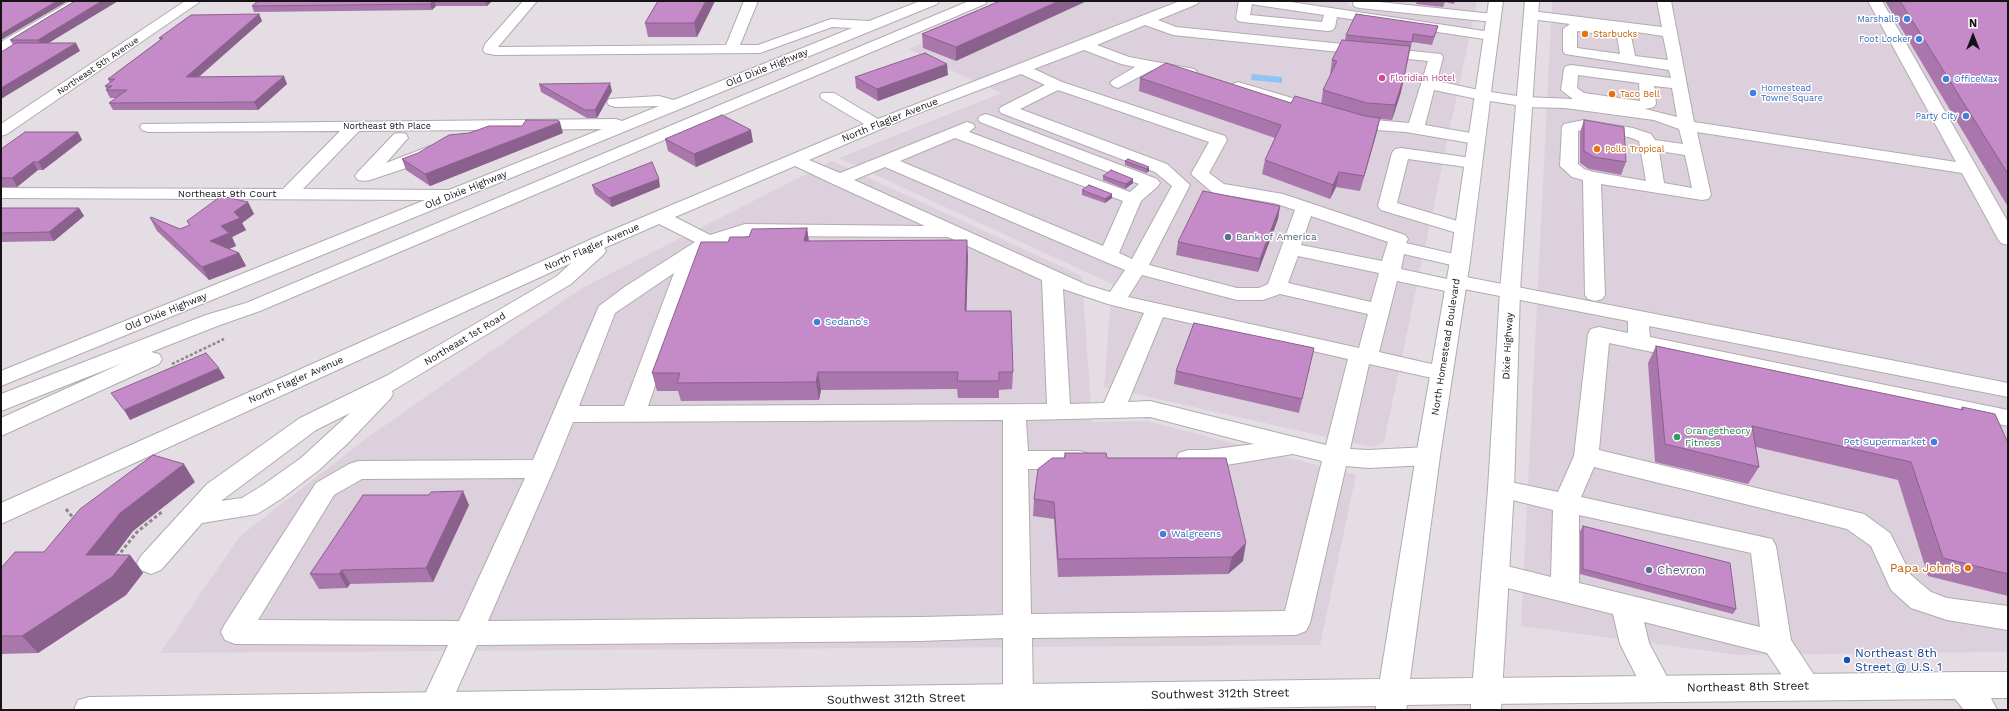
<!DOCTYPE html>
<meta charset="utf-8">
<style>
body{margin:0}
#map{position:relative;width:2009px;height:711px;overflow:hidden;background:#e4dee4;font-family:"Work Sans",sans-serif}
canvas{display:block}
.frame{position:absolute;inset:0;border:2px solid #151315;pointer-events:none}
.north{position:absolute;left:1953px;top:16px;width:40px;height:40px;-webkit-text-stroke:3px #fff;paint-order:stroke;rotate:0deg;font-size:11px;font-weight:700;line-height:16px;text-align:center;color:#151315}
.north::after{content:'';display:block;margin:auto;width:14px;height:18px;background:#151315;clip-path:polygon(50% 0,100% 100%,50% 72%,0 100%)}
</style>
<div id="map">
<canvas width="2009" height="711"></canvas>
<div class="frame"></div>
<div class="north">N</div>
</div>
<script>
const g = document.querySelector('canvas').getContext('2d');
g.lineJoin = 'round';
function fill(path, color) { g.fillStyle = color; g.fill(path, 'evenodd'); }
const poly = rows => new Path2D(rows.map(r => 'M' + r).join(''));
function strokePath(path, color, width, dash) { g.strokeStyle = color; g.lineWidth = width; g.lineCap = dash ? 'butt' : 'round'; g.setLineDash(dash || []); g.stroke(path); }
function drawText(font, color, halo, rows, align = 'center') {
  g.font = font + ' "Work Sans",sans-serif'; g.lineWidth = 3; g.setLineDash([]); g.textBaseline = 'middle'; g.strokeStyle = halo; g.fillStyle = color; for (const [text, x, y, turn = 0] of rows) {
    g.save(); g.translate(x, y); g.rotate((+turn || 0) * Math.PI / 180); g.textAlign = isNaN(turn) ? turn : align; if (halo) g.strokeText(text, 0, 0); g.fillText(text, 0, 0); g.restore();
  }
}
const built = poly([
 [1016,1,1349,1,1348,6,1473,19,1384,442,1372,447,1104,387,1112,284,839,158,1002,93,963,76,909,49],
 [1372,1,1477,1,1475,12],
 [1552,1,2008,1,2008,652,1739,655,1521,626],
 [832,161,1082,276,1092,422,1147,421,1356,475,1320,645,160,653,240,536,371,435,582,288]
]);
const water = poly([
 [1252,74,1282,77,1282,83,1251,80]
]);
const pathFar1 = poly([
 [172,364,224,339]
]);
const path = poly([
 [66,509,74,519],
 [117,557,137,532,163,511]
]);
const minor = poly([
 [71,1,88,1,6,51,1,52,1,42,71,1],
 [185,1,201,1,7,134,1,136,1,124,185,1],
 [523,1,537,1,498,47,726,45,744,1,758,1,740,45,758,45,831,19,869,21,920,1,939,1,937,4,1,386,1,371,425,200,1,198,1,188,283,189,340,131,148,132,142,130,140,127,142,124,616,119,622,121,659,106,615,107,609,105,607,102,609,99,659,96,674,100,852,28,832,27,760,53,495,55,485,53,483,50,485,44,523,1],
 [602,129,449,190,303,189,359,131,602,129],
 [969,1,987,1,985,4,260,311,220,325,151,352,159,354,162,359,159,364,1,436,1,418,123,363,1,411,1,394,206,315,246,303,969,1],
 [1180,1,1199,1,1197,4,1158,20,1176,27,1441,54,1443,57,1437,81,1488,92,1490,95,1488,98,1482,100,1434,90,1425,125,1476,134,1482,135,1484,139,1482,143,1476,144,1406,132,1362,129,1233,90,1230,87,1233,84,1238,82,1363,119,1409,123,1428,61,1173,35,1145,25,1097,45,1129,57,1194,69,1197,72,1194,75,1189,77,1152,70,1118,88,1113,86,1110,83,1113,80,1135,67,1121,64,1084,50,1034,69,1062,82,1225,136,1227,140,1209,173,1224,184,1283,194,1405,235,1408,239,1406,243,1467,257,1470,261,1467,265,1460,267,1404,254,1401,269,1447,279,1449,277,1456,275,2008,383,2008,397,1649,326,1650,337,2008,410,2008,426,1609,343,1599,450,1864,514,1890,533,1911,575,1931,592,1947,598,2008,606,2008,630,1947,620,1911,608,1891,590,1871,546,1847,529,1594,467,1581,497,1772,539,1776,546,1791,640,1822,687,1818,696,1807,700,1796,696,1767,653,1644,622,1649,643,1673,688,1669,697,1658,701,1647,697,1620,644,1613,614,1495,585,1485,582,1481,574,1485,566,1495,563,1551,577,1553,510,1492,495,1488,489,1492,483,1501,480,1558,492,1574,456,1588,334,1591,329,1599,327,1628,333,1628,321,1464,289,1462,291,1455,293,1397,281,1379,352,1449,368,1452,373,1449,378,1441,380,1369,364,1350,449,1368,450,1428,447,1437,450,1440,456,1437,462,1428,465,1368,468,1346,466,1310,623,1306,631,1296,635,1032,638,1033,697,1029,706,1019,710,1007,706,1003,697,1003,638,921,641,477,645,448,710,422,710,420,705,448,645,235,644,225,640,221,632,225,624,316,483,349,464,358,461,533,460,599,306,626,286,695,242,659,224,604,248,606,251,603,255,571,284,392,391,393,394,390,399,347,444,319,470,281,499,257,514,202,523,161,570,151,574,141,570,137,563,141,556,207,484,300,418,388,375,557,276,571,263,1,524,1,503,603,234,864,124,822,99,820,96,822,93,834,93,878,119,1180,1],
 [1021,74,1045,85,1001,107,999,110,1001,113,1155,172,1172,186,1132,259,1119,253,1141,201,1157,187,1160,183,1157,179,992,116,986,114,980,116,978,119,980,122,1139,184,1130,192,969,132,975,127,973,124,967,122,840,173,809,160,911,116,1021,74],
 [1058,90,1209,142,1191,174,1213,193,1274,203,1295,210,1268,284,1259,288,1237,288,1149,265,1190,185,1167,164,1020,109,1058,90],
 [955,138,1123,201,1103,246,900,161,955,138],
 [795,166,833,184,925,226,745,224,710,235,675,217,795,166],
 [885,167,1101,260,1125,270,1110,292,1087,285,854,180,885,167],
 [1311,216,1388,242,1382,261,1301,245,1311,216],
 [747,236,948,237,1042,280,1047,404,648,406,700,256,716,246,747,236],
 [1298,256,1379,273,1371,302,1288,283,1298,256],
 [674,273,624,406,579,406,615,313,674,273],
 [1142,275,1237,300,1263,300,1280,294,1368,314,1359,348,1128,297,1142,275],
 [1063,289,1108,304,1144,313,1104,403,1070,404,1063,289],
 [1163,317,1348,359,1326,445,1150,401,1128,402,1163,317],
 [350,413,301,458,263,485,242,498,221,501,316,430,350,413],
 [1150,417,1254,444,1208,450,1188,450,1179,453,1176,459,1179,465,1188,468,1208,468,1293,454,1322,461,1285,611,1031,614,1028,469,1080,469,1089,466,1092,460,1089,454,1080,451,1028,451,1026,420,1150,417],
 [1003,420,1003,615,921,617,488,621,554,469,573,422,1003,420],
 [525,478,459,621,258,620,334,495,362,479,525,478],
 [1579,515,1751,553,1760,627,1579,583,1579,515],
 [1239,1,1284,1,1491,32,1496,33,1498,36,1496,39,1491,40,1337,17,1335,27,1333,30,1328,31,1243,22,1238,21,1236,18,1239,1],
 [1252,4,1257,5,1324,15,1322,22,1250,15,1252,4],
 [1354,1,1370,1,1493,14,1498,15,1500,18,1498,21,1493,22,1360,8,1355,7,1353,4,1354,1],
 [1657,1,1671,1,1694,122,1956,162,1868,1,1882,1,2008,222,2008,245,2001,243,1998,239,1962,173,1697,132,1711,195,1708,199,1702,200,1601,184,1605,295,1602,299,1595,301,1588,299,1585,295,1583,180,1572,177,1560,166,1562,127,1564,124,1584,120,1633,128,1651,134,1655,140,1683,144,1679,129,1654,120,1565,108,1524,107,1518,105,1516,102,1518,99,1524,97,1573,99,1561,90,1564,69,1566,66,1571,65,1671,78,1669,70,1565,54,1563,51,1563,29,1570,24,1531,19,1526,18,1524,15,1526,12,1531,11,1662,27,1657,1],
 [1577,31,1617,36,1620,54,1577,48,1577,31],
 [1630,31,1663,36,1668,60,1635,56,1630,31],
 [1578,75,1639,83,1640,101,1584,93,1577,88,1578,75],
 [1654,86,1672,88,1677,117,1645,109,1654,107,1656,104,1654,86],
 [1584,130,1629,137,1639,141,1646,181,1594,172,1584,169,1578,164,1578,131,1584,130],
 [1659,151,1685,155,1692,188,1664,183,1659,151],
 [400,133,406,134,408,138,386,163,430,146,436,147,438,151,436,155,421,163,370,180,364,181,358,180,355,176,358,172,394,134,400,133],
 [1401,148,1479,159,1482,163,1479,167,1473,168,1408,159,1397,203,1471,225,1473,229,1471,233,1464,235,1457,233,1381,210,1378,206,1392,153,1395,149,1401,148]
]);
const major = poly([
 [1962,672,2008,672,2008,698,1991,698,1997,710,1964,710,1955,699,1488,704,1477,700,1473,691,1477,682,1488,678,1962,672]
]);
const highway = poly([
 [1489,1,1503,1,1491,92,1517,96,1525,1,1539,1,1520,291,1514,489,1501,710,1471,710,1471,704,1407,705,1406,710,1376,710,1376,706,1062,710,74,710,78,700,89,697,1380,679,1416,456,1450,261,1489,1],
 [1490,101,1516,105,1500,291,1488,489,1473,678,1410,679,1440,456,1470,261,1490,101]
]);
const wall = poly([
 [75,1,118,1,48,43,80,51,13,45,10,40],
 [258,1,492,1,487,6,436,6,432,10,254,12,252,6],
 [658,1,715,1,697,37,648,37,645,23],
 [1000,1,956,61,923,48,922,34],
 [1417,1,1455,1,1454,4,1445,2,1443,7,1416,4],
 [1885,1,2008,1,2008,207],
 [259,14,262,21,199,77,287,84,258,110,113,110,109,103,116,98,110,98,106,90,107,90,105,86,110,83,108,79,160,40,159,38],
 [1438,26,1432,45,1412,42,1401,92,1392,120,1380,119,1360,191,1336,187,1330,199,1262,174,1265,160,1275,138,1139,91,1140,78,1291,103,1321,104,1323,90,1331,75,1330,75,1332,60,1345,40,1346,35],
 [948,75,878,101,856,88,855,77],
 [539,84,612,91,597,118,587,118,541,92],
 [1584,120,1626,162,1621,175,1589,169,1580,163,1580,132],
 [78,132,82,140,43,170,38,170,17,187,1,187,1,149],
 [563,133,430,186,406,170,402,159],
 [665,139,753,142,696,167,668,151],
 [1125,161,1149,167,1149,171,1146,173,1125,165],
 [1103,176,1133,179,1133,183,1125,189,1103,180],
 [592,185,660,187,612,207,595,194],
 [1082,190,1112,198,1105,203,1082,195],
 [248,202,254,214,242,223,246,230,232,237,236,246,229,249,239,253,246,266,209,280,157,231,150,218,180,229,189,225,187,221],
 [1280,206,1278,219,1258,272,1176,255,1178,242],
 [1,208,79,208,84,216,54,241,1,242],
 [807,228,809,241,968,256,966,311,1013,372,1012,389,999,390,999,398,958,398,957,389,821,390,819,400,681,401,678,391,657,391,652,373,728,242,749,237],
 [1656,346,1960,410,1962,407,2008,443,2008,596,1928,576,1898,480,1756,447,1759,467,1748,484,1655,462,1648,363],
 [1314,348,1299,413,1174,384,1176,371],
 [1065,453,1107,458,1243,561,1228,574,1058,577,1054,519,1033,516,1034,499,1064,458],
 [195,482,133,531,115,555,130,555,143,573,126,595,38,653,1,654,1,568,44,552],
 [469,505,433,582,350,584,347,588,319,589,310,574],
 [1583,526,1736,609,1733,614,1580,574,1580,531]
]);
const shadedWall = poly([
 [57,1,68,1,1,40,1,34],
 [102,1,118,1,42,47,38,40],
 [433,1,434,1,436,6,432,10,430,4],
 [485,1,492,1,487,6],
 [706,1,715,1,697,37,694,23],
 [1059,1,1087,1,956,61,956,47],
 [259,14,262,21,190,84,186,77],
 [76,43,80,51,1,99,1,88],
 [947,64,948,75,878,101,877,89],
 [284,76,287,84,258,110,254,102],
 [1404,77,1401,92,1392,120,1395,105],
 [610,83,612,91,597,118,595,110],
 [1380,118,1377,132,1360,191,1364,176],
 [560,122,563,133,430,186,425,174],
 [751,130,753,142,696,167,694,154],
 [78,132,82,140,43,170,38,162],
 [33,162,38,170,17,187,12,178],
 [1149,167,1149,171,1146,173,1147,169],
 [1339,172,1336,187,1330,199,1333,185],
 [659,179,660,187,612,207,609,198],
 [1133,179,1133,183,1125,189,1126,184],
 [1112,194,1112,198,1105,203,1105,199],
 [248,202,254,214,242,223,246,230,232,237,236,246,217,254,210,241,221,226,234,212],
 [1280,206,1278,219,1258,272,1260,259],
 [79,208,84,216,54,241,49,232],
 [807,228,809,245,804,241],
 [967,240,968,256,966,328,965,311],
 [239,253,246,266,209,280,202,267],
 [219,368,225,378,130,420,124,410],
 [818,372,821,390,819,400,816,382],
 [184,464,195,482,133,531,101,573,86,555,120,513],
 [463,491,469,505,433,582,426,568],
 [1246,543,1243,561,1228,574,1232,557],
 [130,555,143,573,126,595,38,653,22,636],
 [342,570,350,584,347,588,339,574]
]);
const building = poly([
 [3,1,57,1,1,34,1,2,3,1],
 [75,1,102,1,38,40,10,40,75,1],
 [258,1,433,1,430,4,252,6,258,1],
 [658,1,706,1,694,23,645,23,658,1],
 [1000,1,1059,1,956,47,922,34,1000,1],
 [1900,1,2008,1,2008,174,1900,1],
 [259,14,186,77,284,76,254,102,109,103,127,90,106,90,112,86,105,86,115,79,108,79,163,38,159,38,191,15,259,14],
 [1356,14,1438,26,1434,37,1413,34,1412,42,1346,35,1356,14],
 [1342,40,1410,46,1404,77,1395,105,1367,103,1323,90,1337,61,1332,60,1342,40],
 [16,43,76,43,1,88,1,52,16,43],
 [925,53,947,64,877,89,855,77,925,53],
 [1166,63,1291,103,1295,96,1365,116,1380,118,1364,176,1339,172,1333,185,1265,160,1281,125,1140,78,1166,63],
 [610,83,595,110,585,110,539,84,610,83],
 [722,115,751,130,694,154,665,139,722,115],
 [526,120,558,120,560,122,425,174,402,159,418,153,449,135,469,133,489,126,522,126,526,120],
 [1584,120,1624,127,1626,162,1594,157,1584,151,1584,120],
 [25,132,78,132,38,162,33,162,12,178,1,178,1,149,25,132],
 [1128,159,1149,167,1147,169,1125,161,1128,159],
 [652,162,659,179,609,198,592,185,652,162],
 [1111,170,1133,179,1126,184,1103,176,1111,170],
 [1089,185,1112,194,1105,199,1082,190,1089,185],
 [1203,191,1280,206,1260,259,1178,242,1203,191],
 [221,196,248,202,234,212,240,218,221,226,229,233,210,241,239,253,202,267,150,218,151,217,180,229,190,225,187,221,221,196],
 [1,208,79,208,49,232,1,233,1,208],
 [807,228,804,241,967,240,965,311,1011,311,1013,372,999,372,999,381,957,381,958,372,818,372,816,382,677,383,680,373,652,373,701,242,728,242,730,237,749,237,752,229,807,228],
 [1194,323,1314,348,1302,399,1176,371,1194,323],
 [1656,346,1963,410,1962,407,1995,414,2008,443,2008,574,1943,558,1911,462,1752,426,1759,467,1665,444,1656,346],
 [206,353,219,368,124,410,111,393,206,353],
 [1065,453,1106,453,1107,458,1226,458,1246,543,1232,557,1058,559,1054,502,1034,499,1038,469,1052,458,1065,458,1065,453],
 [153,455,184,464,120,513,86,555,130,555,112,577,22,636,1,636,1,568,15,552,44,552,80,509,153,455],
 [463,491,426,568,342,570,339,574,310,574,363,495,429,495,431,492,463,491],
 [1583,526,1730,563,1736,609,1583,569,1583,526]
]);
const markers = [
 [1907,19,4,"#3f7fe0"],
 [1585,34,4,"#e8710a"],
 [1919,39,4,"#3f7fe0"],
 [1382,78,4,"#d1479c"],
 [1946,79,4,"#3f7fe0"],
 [1753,93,4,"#3f7fe0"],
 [1612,94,4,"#e8710a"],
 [1966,116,4,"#3f7fe0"],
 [1597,149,4,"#e8710a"],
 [1228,237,4,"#5c6f8a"],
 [817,322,4,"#3f7fe0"],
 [1677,437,4,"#2e9e5b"],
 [1934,442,4,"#3f7fe0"],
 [1163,534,4,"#3f7fe0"],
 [1968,568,4,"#e8710a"],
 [1649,570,4,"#5c6f8a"],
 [1847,660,4,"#1a4fb4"]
];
const farShopnames = [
 ["Marshalls",1899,19],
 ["Foot Locker",1911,39],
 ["OfficeMax",1954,79,"left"],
 ["Homestead",1761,88,"left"],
 ["Towne Square",1761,98,"left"],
 ["Party City",1958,116]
];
const farFoodnames = [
 ["Starbucks",1593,34],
 ["Taco Bell",1620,94],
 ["Pollo Tropical",1605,149]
];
const farStreetnames = [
 ["Northeast 5th Avenue",98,66,-34],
 ["Northeast 9th Place",387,126]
];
const farHotelnames = [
 ["Floridian Hotel",1390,78]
];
const streetNames = [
 ["Old Dixie Highway",767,68,-22],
 ["North Flagler Avenue",890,120,-22],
 ["Old Dixie Highway",466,190,-22],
 ["Northeast 9th Court",227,194],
 ["North Flagler Avenue",592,247,-24],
 ["Old Dixie Highway",166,312,-22],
 ["Northeast 1st Road",465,339,-31],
 ["Dixie Highway",1508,346,-87],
 ["North Homestead Boulevard",1446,347,-81],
 ["North Flagler Avenue",296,380,-24]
];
const serviceNames = [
 ["Bank of America",1236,237]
];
const shopNames = [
 ["Sedano’s",825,322],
 ["Pet Supermarket",1926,442,"right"],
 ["Walgreens",1171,534]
];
const leisureNames = [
 ["Orangetheory",1685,431],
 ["Fitness",1685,443]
];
const nearFoodnames = [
 ["Papa John's",1960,568]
];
const nearServicenames = [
 ["Chevron",1657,570]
];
const nearTransitnames = [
 ["Northeast 8th",1855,653],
 ["Street @ U.S. 1",1855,667]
];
const nearStreetnames = [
 ["Northeast 8th Street",1748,687,-1],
 ["Southwest 312th Street",1220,694,-1],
 ["Southwest 312th Street",896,699,-1]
];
fill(built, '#dcd0dc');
fill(water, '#90c4f4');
strokePath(minor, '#b1abb1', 2);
strokePath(major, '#b1abb1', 2);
strokePath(highway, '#b1abb1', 2);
strokePath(pathFar1, '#8d888d', 2.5, [3, 2]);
strokePath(path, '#8d888d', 3, [3.5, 2.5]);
fill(minor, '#fff');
fill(major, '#fff');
fill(highway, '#fff');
fill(wall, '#a977ac');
fill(shadedWall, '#8a618c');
fill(building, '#c58ac8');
strokePath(building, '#8a618c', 1);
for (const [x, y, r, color] of markers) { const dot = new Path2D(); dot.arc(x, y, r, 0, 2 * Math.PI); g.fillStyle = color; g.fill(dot); strokePath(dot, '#fff', 1.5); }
drawText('9px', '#366cbe', '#fff', farShopnames, 'right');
drawText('9px', '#c56008', '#fff', farFoodnames, 'left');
drawText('9px', '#151315', '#fff', farStreetnames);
drawText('9px', '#b23c85', '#fff', farHotelnames, 'left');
drawText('10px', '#151315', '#fff', streetNames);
drawText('10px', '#4e5e75', '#fff', serviceNames, 'left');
drawText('10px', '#366cbe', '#fff', shopNames, 'left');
drawText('10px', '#27864d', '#fff', leisureNames, 'left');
drawText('12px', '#c56008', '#fff', nearFoodnames, 'right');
drawText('12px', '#4e5e75', '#fff', nearServicenames, 'left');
drawText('12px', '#164399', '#fff', nearTransitnames, 'left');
drawText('12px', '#151315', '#fff', nearStreetnames);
</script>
